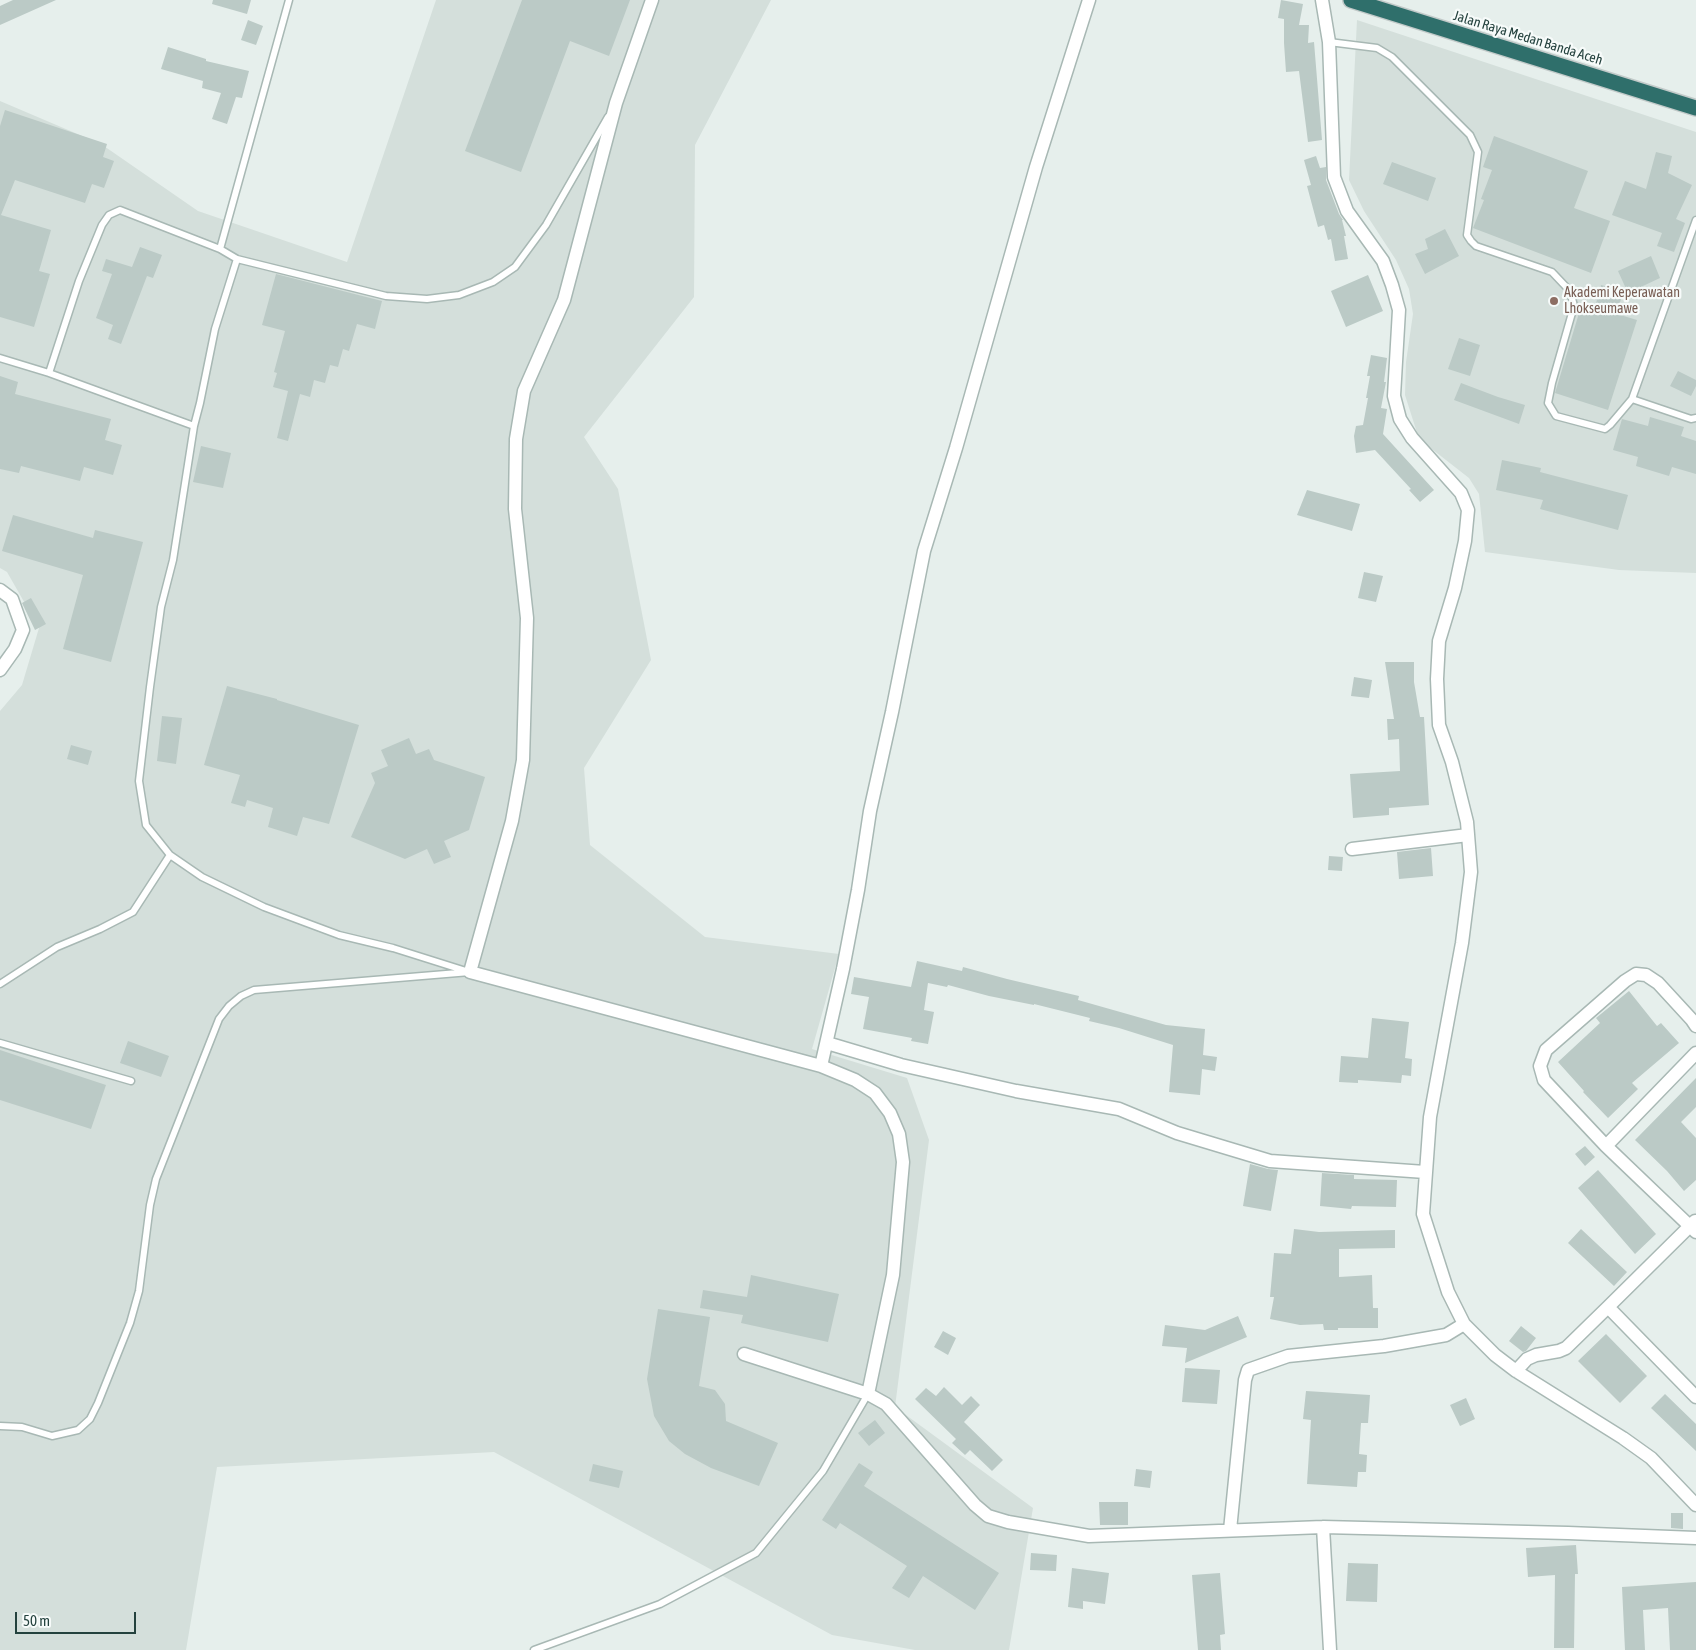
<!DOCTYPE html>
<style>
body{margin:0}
#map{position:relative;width:1696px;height:1650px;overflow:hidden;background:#e6efec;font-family:"Asap Condensed",sans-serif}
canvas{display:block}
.scale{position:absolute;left:15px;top:1612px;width:121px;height:22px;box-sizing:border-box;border:2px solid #24423e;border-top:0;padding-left:6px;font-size:15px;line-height:18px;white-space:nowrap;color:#24423e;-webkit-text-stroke:4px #f7fbfa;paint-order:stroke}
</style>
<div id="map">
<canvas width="1696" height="1650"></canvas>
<div class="scale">50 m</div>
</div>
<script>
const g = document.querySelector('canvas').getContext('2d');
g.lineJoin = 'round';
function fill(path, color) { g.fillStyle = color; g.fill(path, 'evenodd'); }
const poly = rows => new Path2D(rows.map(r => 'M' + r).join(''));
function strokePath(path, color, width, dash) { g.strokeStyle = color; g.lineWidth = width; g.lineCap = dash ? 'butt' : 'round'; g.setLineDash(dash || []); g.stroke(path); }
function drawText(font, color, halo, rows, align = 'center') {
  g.font = font + ' "Asap Condensed",sans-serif'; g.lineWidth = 4.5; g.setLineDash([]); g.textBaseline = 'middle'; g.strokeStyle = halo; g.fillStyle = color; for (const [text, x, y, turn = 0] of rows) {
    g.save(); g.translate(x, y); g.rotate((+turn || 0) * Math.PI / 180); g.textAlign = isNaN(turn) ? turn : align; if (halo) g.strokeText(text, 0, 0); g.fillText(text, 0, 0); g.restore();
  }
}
const built = poly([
 [436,0,771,0,695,145,694,297,584,437,618,489,651,660,584,768,590,845,705,937,839,954,812,1049,907,1078,929,1140,895,1407,1033,1508,1009,1650,915,1650,832,1635,494,1452,217,1467,186,1650,0,1650,0,711,22,685,39,628,7,572,0,568,0,101,101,144,198,211,347,262],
 [1357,20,1696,132,1696,573,1619,570,1485,552,1479,494,1469,478,1419,439,1405,395,1406,362,1413,314,1409,289,1396,260,1364,211,1349,180]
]);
const building = poly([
 [13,0,56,0,0,25,0,6],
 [213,0,251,0,247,14,212,4],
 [522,0,630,0,609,56,570,41,521,172,465,151],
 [1281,0,1303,4,1299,25,1309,25,1308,43,1314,42,1322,140,1308,142,1299,71,1286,72,1284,43,1284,19,1278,18],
 [248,20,263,26,256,45,241,40],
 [168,47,206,59,206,61,249,71,242,98,236,97,227,124,212,119,221,93,202,88,203,81,161,69],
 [5,110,107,144,103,157,114,161,104,188,92,184,85,203,15,180,1,215,51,230,39,271,50,274,34,327,0,317,0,126],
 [1494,136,1588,171,1574,208,1610,221,1591,273,1473,228,1484,200,1481,199,1492,170,1483,167],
 [1656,152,1672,156,1668,173,1692,185,1676,219,1685,223,1674,252,1657,246,1662,233,1612,215,1625,181,1646,189],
 [1316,156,1320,168,1326,167,1326,180,1339,214,1343,220,1342,220,1346,236,1344,236,1348,259,1335,261,1331,239,1328,240,1324,225,1318,227,1307,186,1311,185,1304,160],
 [1392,162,1436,178,1428,201,1383,184],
 [1445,229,1459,256,1425,274,1415,254,1428,249,1425,239],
 [140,247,162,255,153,278,147,276,121,344,108,339,113,325,96,318,112,274,102,271,106,259,132,267],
 [1651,256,1660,278,1628,293,1618,271],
 [276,274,382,301,375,329,357,324,349,351,343,349,338,367,330,365,325,383,314,380,310,397,300,394,288,441,277,438,288,391,273,387,277,373,274,372,285,331,262,325],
 [1368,275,1383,311,1346,327,1331,291],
 [1601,285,1623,291,1617,314,1637,320,1608,410,1555,393,1582,303,1595,307],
 [1459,338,1480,345,1470,376,1448,369],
 [1371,355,1387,358,1384,382,1386,382,1381,408,1387,409,1383,434,1434,490,1420,502,1409,490,1411,489,1375,450,1356,453,1354,436,1356,426,1363,425,1368,398,1366,398,1370,376,1367,376],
 [1678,371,1696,380,1696,386,1691,396,1670,386],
 [0,376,18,382,15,394,111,419,105,440,122,445,113,475,84,467,80,481,21,466,19,473,0,469],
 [1461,383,1498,397,1525,405,1519,424,1454,400],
 [1650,417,1684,427,1681,436,1696,441,1696,474,1672,467,1669,476,1636,466,1638,457,1613,450,1622,419,1648,426],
 [201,446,231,453,223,488,193,482],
 [1502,460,1541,468,1540,472,1628,495,1618,530,1540,509,1543,500,1496,490],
 [1307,490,1360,504,1352,531,1297,515],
 [13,515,93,538,95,530,143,542,111,662,63,649,83,575,2,551],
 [1364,572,1383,576,1376,602,1358,598],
 [31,598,46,624,35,630,22,603],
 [1385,662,1414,662,1414,682,1420,717,1424,717,1429,805,1389,808,1389,815,1353,818,1350,774,1400,771,1399,739,1388,740,1387,719,1394,719],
 [1354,677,1372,680,1369,698,1351,696],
 [227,686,277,699,277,700,359,725,329,824,303,817,297,836,268,827,273,808,247,800,245,807,231,803,240,775,204,765],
 [162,716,182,718,176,764,157,761],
 [409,738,416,754,429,749,434,760,485,777,469,830,444,841,451,857,434,864,427,849,405,859,351,837,375,783,371,773,388,766,381,750],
 [71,745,92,751,88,765,67,759],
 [1431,848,1433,876,1399,879,1397,852],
 [1329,856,1343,857,1342,871,1328,870],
 [917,961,962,971,963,967,1007,979,1079,996,1078,1000,1166,1025,1205,1029,1203,1055,1217,1057,1215,1071,1202,1069,1200,1095,1169,1092,1173,1045,1119,1028,1089,1021,1090,1018,1034,1004,1034,1005,989,996,948,985,947,987,928,983,924,1010,934,1012,928,1044,911,1041,912,1038,863,1029,869,997,851,994,854,977,911,987],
 [1629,991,1657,1026,1661,1023,1679,1043,1632,1083,1638,1089,1608,1118,1583,1092,1584,1091,1558,1062,1600,1023,1596,1018],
 [1372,1018,1409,1022,1405,1058,1412,1059,1411,1076,1402,1075,1401,1083,1358,1080,1358,1083,1339,1082,1341,1056,1368,1058],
 [128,1041,169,1056,161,1077,120,1063],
 [0,1050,106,1085,91,1129,0,1100],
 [1696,1078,1696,1107,1681,1122,1696,1138,1696,1180,1684,1191,1667,1171,1635,1140],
 [1585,1146,1595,1157,1585,1166,1575,1154],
 [1250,1164,1268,1169,1278,1170,1271,1211,1243,1206],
 [1598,1170,1656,1234,1635,1254,1578,1188],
 [1322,1173,1354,1175,1354,1179,1397,1180,1396,1207,1352,1206,1351,1209,1320,1206],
 [1294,1229,1319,1232,1395,1230,1395,1248,1339,1249,1339,1277,1372,1275,1373,1308,1378,1308,1378,1328,1338,1328,1338,1330,1324,1330,1323,1324,1300,1325,1270,1319,1274,1297,1270,1297,1274,1253,1291,1254],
 [1581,1229,1627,1272,1614,1286,1568,1243],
 [751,1275,839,1294,828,1342,741,1323,743,1315,700,1308,703,1290,747,1297],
 [658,1309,710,1317,699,1386,715,1390,725,1404,726,1421,778,1443,759,1486,711,1468,685,1454,669,1441,654,1416,647,1379],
 [1238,1316,1247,1337,1185,1363,1187,1348,1162,1346,1165,1325,1205,1330],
 [1521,1326,1536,1338,1526,1351,1523,1352,1509,1341],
 [943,1331,956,1338,948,1355,934,1347],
 [1606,1334,1647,1376,1620,1403,1578,1361],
 [1185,1368,1220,1370,1217,1404,1182,1402],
 [944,1387,962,1405,971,1396,980,1405,964,1422,1003,1460,992,1471,970,1450,965,1455,952,1443,956,1439,915,1399,926,1388,936,1396],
 [1306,1391,1370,1395,1368,1423,1361,1423,1359,1454,1367,1455,1366,1472,1358,1472,1357,1487,1307,1484,1311,1420,1303,1419],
 [1665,1394,1696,1424,1696,1451,1651,1408],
 [1466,1398,1475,1419,1460,1426,1450,1405],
 [875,1420,885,1433,869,1446,858,1433],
 [859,1463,873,1472,864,1486,999,1573,975,1610,923,1576,909,1598,892,1588,907,1566,840,1523,836,1529,822,1520],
 [593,1464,623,1471,619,1488,589,1481],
 [1136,1469,1152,1471,1150,1488,1134,1486],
 [1099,1502,1128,1502,1128,1525,1100,1525],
 [1671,1513,1683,1513,1683,1529,1671,1528],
 [1576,1545,1578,1574,1575,1574,1574,1648,1554,1648,1555,1575,1528,1577,1526,1548],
 [1031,1553,1057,1555,1056,1571,1030,1570],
 [1348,1563,1378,1564,1377,1602,1346,1601],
 [1072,1568,1109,1573,1105,1604,1083,1601,1083,1609,1068,1607],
 [1220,1573,1225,1634,1220,1635,1221,1650,1198,1650,1192,1575],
 [1696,1582,1696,1650,1670,1650,1668,1608,1643,1610,1645,1650,1625,1650,1622,1587]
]);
const lane = poly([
 [1329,42,1377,48,1392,57,1470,135,1478,152,1467,235,1471,241,1476,246,1552,272,1570,291,1574,306,1552,383,1548,403,1556,416,1605,429,1610,425,1632,399,1696,220],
 [220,249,289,0],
 [0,358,49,373,194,426,200,403,215,329,237,259],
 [49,373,79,281,102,225,109,215,120,210,220,249,237,259,386,296,427,299,459,295,493,282,515,267,546,225,608,117],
 [1632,399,1691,419,1696,418],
 [194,426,173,560,161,607,150,687,139,781,146,825,170,855,202,877,264,907,339,935,393,948,466,971],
 [0,984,57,947,100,929,133,912,170,855],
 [0,1043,131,1081],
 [0,1426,22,1427,52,1436,78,1430,90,1419,98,1403,130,1323,139,1291,150,1205,156,1179,219,1019,229,1006,241,996,254,990,470,972],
 [534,1650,660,1604,756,1553,823,1471,868,1394]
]);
const street = poly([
 [652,0,616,103,564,300,524,391,516,439,515,509,527,618,523,760,512,821,470,972,821,1066,855,1080,875,1093,890,1113,899,1134,903,1162,893,1275,868,1394],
 [1322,0,1329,42,1334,177,1347,211,1383,261,1392,285,1399,310,1394,396,1400,419,1412,438,1461,493,1468,510,1465,541,1455,588,1439,641,1437,679,1439,725,1452,762,1467,822,1471,872,1462,943,1430,1117,1423,1214,1448,1292,1464,1324,1495,1355,1516,1371,1623,1438,1651,1458,1696,1505],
 [0,590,12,599,23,630,15,649,0,670],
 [1352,849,1468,835],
 [1696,1026,1692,1020,1658,983,1646,975,1636,974,1625,981,1546,1050,1540,1066,1544,1080,1606,1146,1696,1232],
 [827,1043,901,1065,1016,1091,1119,1109,1177,1133,1270,1161,1425,1172],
 [821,1066,843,969,858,890,870,811,892,712,924,551,956,448,1036,167,1089,0],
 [1606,1146,1696,1053],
 [1608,1307,1696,1397],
 [744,1354,868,1394,886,1404,975,1505,988,1516,1008,1522,1089,1536,1323,1527,1568,1533,1696,1538],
 [1516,1371,1527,1359,1536,1355,1559,1351,1566,1348,1608,1307,1695,1221],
 [1323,1527,1330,1650],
 [1230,1530,1245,1380,1248,1370,1288,1356,1384,1346,1446,1335,1464,1324]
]);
const highway = poly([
 [1351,0,1696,108]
]);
const markers = [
 [1554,301,5,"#8d6e63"]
];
const streetNames = [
 ["Jalan Raya Medan Banda Aceh",1528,38,17]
];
const educationNames = [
 ["Akademi Keperawatan",1564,293],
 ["Lhokseumawe",1564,309]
];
fill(built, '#d4dfdb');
fill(building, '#bbcac6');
strokePath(lane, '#a8b8b4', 9);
strokePath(street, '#a8b8b4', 15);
strokePath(highway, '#c2cac9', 18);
strokePath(lane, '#fff', 6);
strokePath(street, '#fff', 12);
strokePath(highway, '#2f6f6b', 15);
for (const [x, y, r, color] of markers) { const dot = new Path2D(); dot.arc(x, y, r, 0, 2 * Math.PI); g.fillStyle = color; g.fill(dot); strokePath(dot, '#f7fbfa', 2); }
drawText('14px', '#24423e', '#f7fbfa', streetNames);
drawText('14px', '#785e54', '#f7fbfa', educationNames, 'left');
</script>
